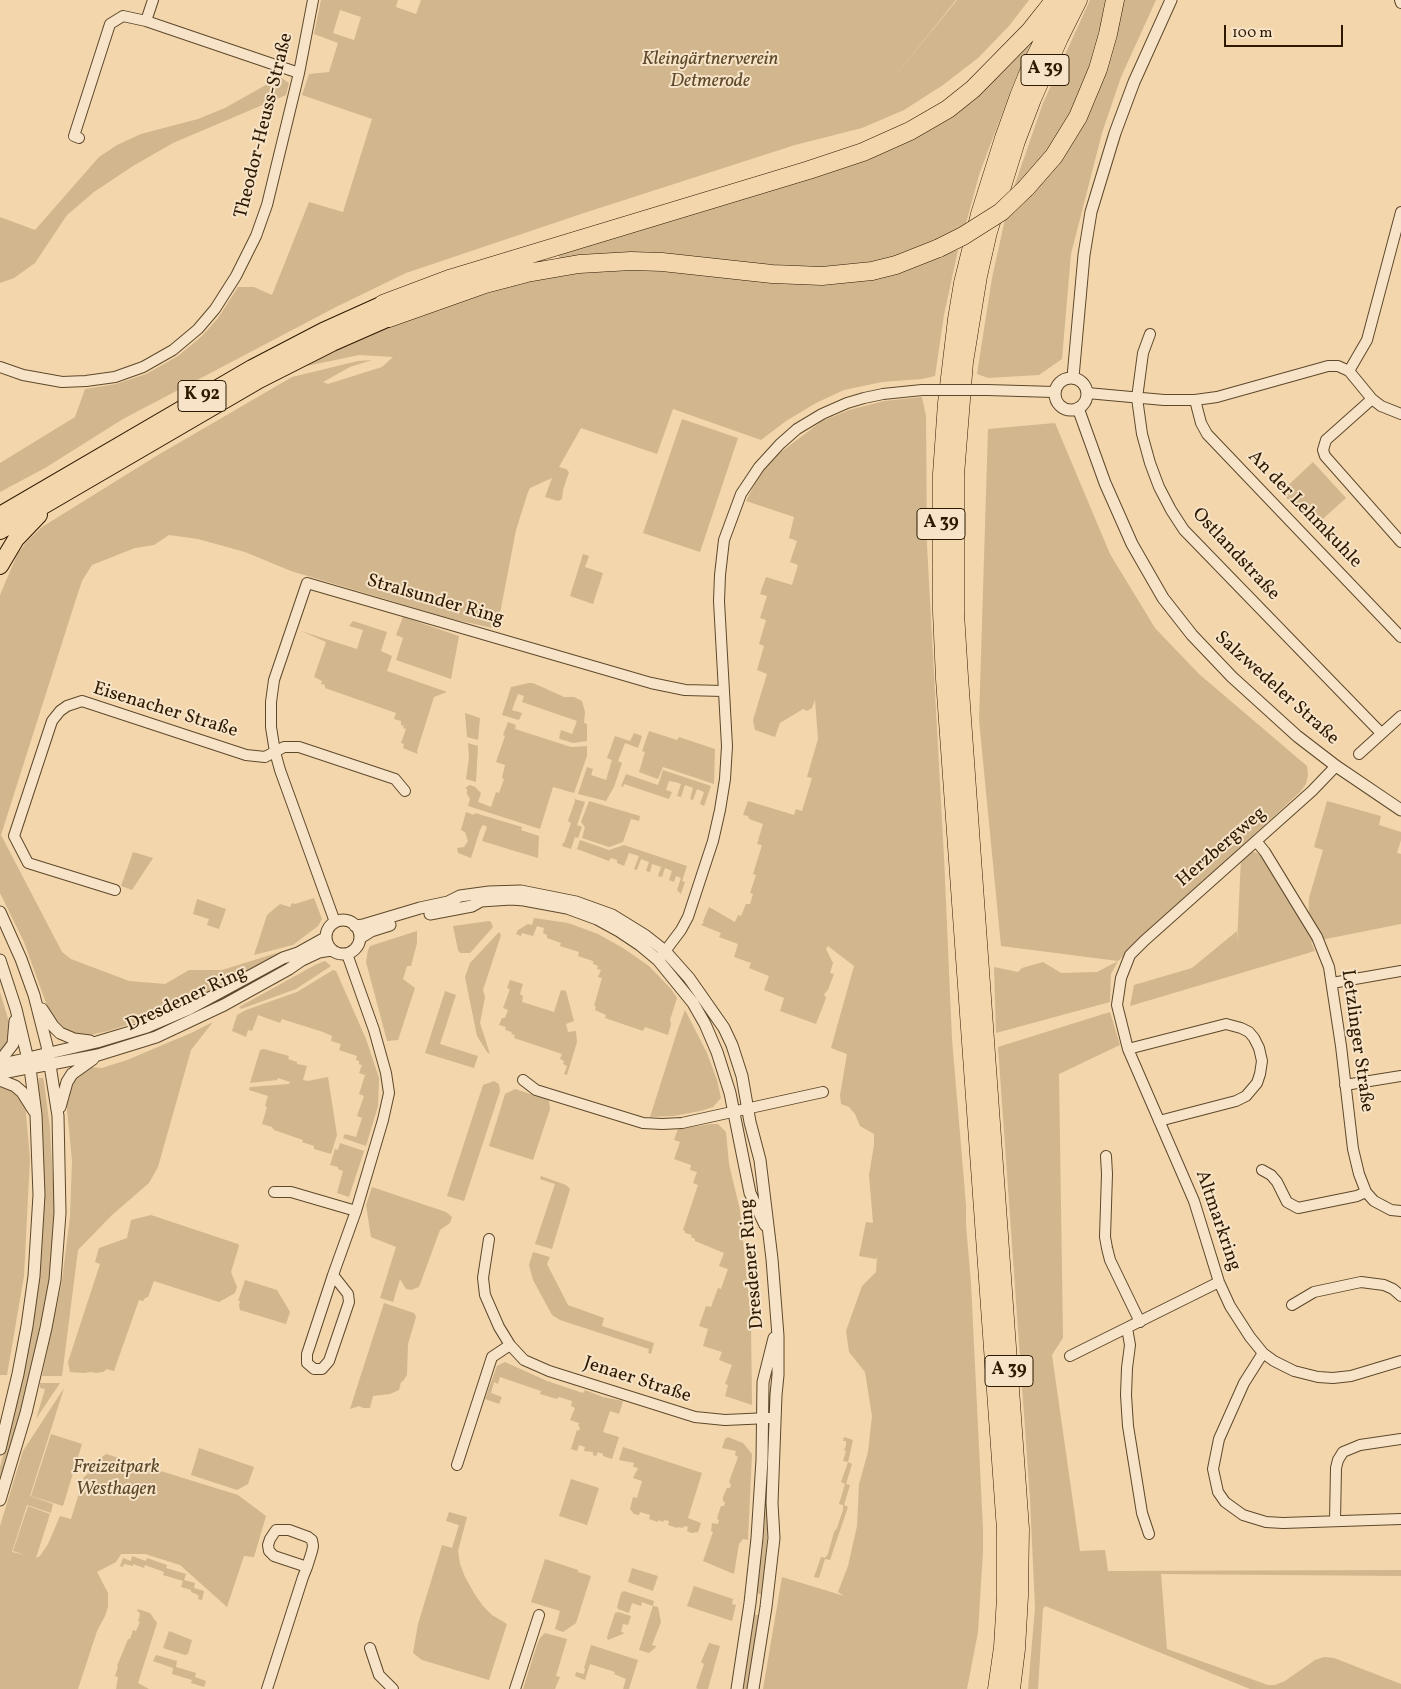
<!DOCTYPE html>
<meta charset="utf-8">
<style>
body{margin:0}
#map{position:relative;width:1401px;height:1689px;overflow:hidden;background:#f3d6ab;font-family:Vollkorn,serif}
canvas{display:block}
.scale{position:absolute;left:1224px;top:25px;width:119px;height:22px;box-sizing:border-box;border:2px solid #2d1900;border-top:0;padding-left:6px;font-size:15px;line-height:18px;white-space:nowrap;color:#2d1900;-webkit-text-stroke:4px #f7e4c8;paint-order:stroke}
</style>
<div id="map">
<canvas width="1401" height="1689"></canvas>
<div class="scale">100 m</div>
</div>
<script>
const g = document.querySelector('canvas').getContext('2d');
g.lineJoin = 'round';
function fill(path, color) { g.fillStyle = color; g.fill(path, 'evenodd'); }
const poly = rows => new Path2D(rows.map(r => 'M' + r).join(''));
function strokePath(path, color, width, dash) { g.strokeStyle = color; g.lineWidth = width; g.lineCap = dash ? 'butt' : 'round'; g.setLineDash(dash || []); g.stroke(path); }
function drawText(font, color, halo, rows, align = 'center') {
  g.font = font + ' Vollkorn,serif'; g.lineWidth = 4; g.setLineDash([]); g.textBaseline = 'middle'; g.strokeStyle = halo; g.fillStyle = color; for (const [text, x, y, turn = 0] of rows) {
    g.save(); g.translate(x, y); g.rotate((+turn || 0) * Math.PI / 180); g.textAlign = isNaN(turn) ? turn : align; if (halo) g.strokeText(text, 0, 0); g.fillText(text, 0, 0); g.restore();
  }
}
const green = poly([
 [321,0,398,0,396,7,416,14,421,0,956,0,890,82,957,0,1029,0,1009,26,978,58,943,85,904,110,862,128,795,145,584,213,406,273,336,307,123,419,45,468,0,492,0,463,75,417,85,389,116,384,146,374,178,356,202,336,218,318,238,287,254,287,272,295,309,202,343,212,372,119,302,95,309,74,329,72,338,43,314,34],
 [340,10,361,17,354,40,333,33],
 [1090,0,1106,0,1091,70,1079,101,1048,155,1013,190,1043,103],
 [1122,0,1156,0,1121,77,1102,133,1071,254,1062,359,1039,375,988,378,977,374,992,278,1005,219,1045,180,1060,161],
 [1033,37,1010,92,979,175,965,227,895,260,850,268,561,261,557,252,811,177,979,95,1005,70],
 [280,77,289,83,286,95,173,143,133,166,94,192,67,215,35,263,14,278,0,283,0,217,35,230,99,157,117,145,141,134,198,119,225,108],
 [958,250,944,315,935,376,922,379,882,382,844,390,816,403,786,421,761,440,673,409,657,454,581,428,559,467,566,469,569,472,563,490,562,499,558,501,545,497,552,478,530,488,528,492,516,530,497,629,452,619,291,571,245,552,198,539,169,535,154,545,135,548,92,565,82,581,76,599,1,835,62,952,71,959,129,981,165,984,189,970,222,970,293,948,219,989,150,1018,108,1031,86,1036,71,1035,51,1017,24,942,0,893,0,595,17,555,27,541,42,527,158,455,292,377,358,361,372,360,350,367,323,382,328,384,382,367,393,357,359,355,297,368,379,330,462,300,564,273,631,268,771,281,936,256],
 [922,397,926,416,927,545,944,857,952,1039,966,1205,966,1225,971,1283,983,1529,983,1551,978,1632,967,1689,763,1689,782,1577,844,1596,838,1592,848,1566,857,1526,859,1484,868,1452,872,1416,865,1372,849,1352,846,1331,862,1286,876,1272,877,1256,876,1259,859,1256,866,1222,873,1223,869,1175,874,1145,874,1134,860,1126,855,1114,849,1107,841,1104,840,1095,847,1054,831,1048,854,966,828,946,826,949,833,963,830,973,834,974,828,990,824,994,826,998,816,1024,780,1011,784,998,764,990,769,976,749,968,751,963,734,957,738,944,719,937,721,933,701,925,704,922,703,921,709,907,735,922,738,915,741,916,746,904,750,904,753,894,750,893,756,875,753,874,762,845,757,844,763,824,749,819,748,816,743,815,748,801,794,815,796,809,802,811,812,778,807,777,818,739,815,700,812,708,807,711,803,709,780,723,775,737,755,730,753,720,767,674,757,670,764,646,759,644,766,620,760,618,767,596,760,594,766,577,792,585,798,565,790,562,797,541,789,538,794,517,746,501,758,478,773,458,822,421,849,410,884,401],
 [682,419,738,438,700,552,643,533],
 [1055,423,1110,554,1155,628,1199,674,1307,766,1308,775,1306,784,1300,792,1118,961,1111,974,1110,1002,996,1033,994,967,1018,972,1022,968,1043,962,1061,973,1097,972,1118,961,1001,946,979,720,988,429],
 [1313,462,1346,498,1314,527,1281,492],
 [583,554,589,556,585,567,603,573,593,604,570,596],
 [403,617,459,636,451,679,396,660,403,638,396,635],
 [353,621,387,632,381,651,392,656,387,671,447,692,434,697,417,751,418,754,403,748,404,744,401,743,406,729,403,728,404,726,401,725,401,721,394,719,396,713,325,688,325,685,321,684,322,681,314,677,326,642,301,631,357,649,363,630,349,626],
 [529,683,533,683,564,697,574,697,582,701,585,712,584,723,587,724,587,741,573,743,560,739,559,738,561,730,572,734,577,721,522,702,524,696,518,694,512,710,522,713,519,720,502,715,511,687],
 [465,713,480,718,478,740,467,737],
 [508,722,516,725,515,729,571,747,587,746,587,756,574,793,553,787,540,829,468,806,470,799,467,794,467,789,465,788,470,785,475,787,481,793,478,802,491,807,496,792,499,793,504,779,502,778,505,765,496,762,505,736,503,735],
 [649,731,677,740,679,737,715,749,714,784,663,767,658,779,639,772,645,752,642,751],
 [634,733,642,736,638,748,625,743,618,761,622,763,614,787,606,801,578,794,587,767,593,769,591,775,606,780,612,760,607,758,615,736,630,741],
 [468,743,478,746,476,782,466,779,469,758],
 [663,770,711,786,704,806,700,804,704,792,697,789,693,800,690,799,693,788,685,785,681,797,677,796,681,784,675,782,669,781,666,790,672,792,669,799,624,784,623,787,621,786,626,774,658,785],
 [574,799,585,802,577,825,582,827,578,838,575,837,571,849,562,846,563,843,564,843,571,823,568,821,575,801],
 [589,801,640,816,639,821,631,819,623,842,609,847,582,838,585,827,581,822],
 [1327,801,1381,816,1379,825,1401,832,1401,840,1397,853,1401,854,1401,924,1311,942,1315,951,1130,1006,1134,985,1192,968,1237,931,1237,943,1241,859,1250,851,1260,854,1308,930,1309,898,1323,850,1314,847],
 [466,812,474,815,475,813,522,827,521,830,539,836,538,858,482,841,487,827,484,825,482,826,480,830,471,858,458,853,457,848,464,847,468,841,465,832,461,830],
 [580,840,609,850,624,845,687,866,682,881,685,882,681,894,677,890,681,878,676,876,674,882,669,880,672,871,665,868,662,877,658,876,661,867,652,864,650,872,646,871,649,862,641,859,637,870,634,869,639,856,629,853,624,866,617,863,617,860,611,858,609,861,577,849],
 [133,852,153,858,132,890,121,886],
 [314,898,322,919,318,926,293,945,254,955,267,915,280,904,290,907,292,903,295,904],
 [197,899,226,909,219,929,207,925,209,919,193,914],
 [534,918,568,923,598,934,623,948,649,966,671,989,677,998,670,1020,671,1024,668,1035,645,1027,643,1031,605,1018,606,1015,595,1010,596,1006,594,1006,602,978,598,977,601,970,597,969,598,966,593,964,593,961,578,956,579,952,560,946,561,943,547,938,547,935,543,933,544,928,537,926,533,936,522,933,521,936,516,934,518,930,528,924,532,925],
 [489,921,491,922,493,927,470,953,460,953,458,950,453,926],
 [417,931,417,943,411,966,407,966,403,979,415,988,399,1037,398,1040,387,1041,366,962,368,950,370,946],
 [499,932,501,935,483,990,485,997,480,1023,490,1054,487,1052,477,1036,465,977,470,963],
 [315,951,205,1010,154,1033,80,1055,79,1051],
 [325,961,331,966,296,989,241,1009,239,1007,315,965],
 [333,970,336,971,366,1039,379,1078,378,1106,366,1146,343,1138,345,1134,356,1137,362,1118,357,1116,364,1096,359,1094,365,1075,359,1073,362,1065,359,1064,359,1061,356,1060,357,1056,339,1050,341,1044,331,1041,332,1036,323,1032,282,1019,280,1023,258,1015,252,1031,248,1030,246,1037,232,1031,237,1015,246,1010,297,992],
 [510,980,523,984,520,994,523,996,522,1002,554,1012,561,990,566,991,574,1021,566,1024,568,1032,576,1031,577,1042,567,1075,564,1074,567,1066,563,1064,564,1061,560,1059,562,1054,514,1038,515,1035,511,1034,512,1032,505,1030,506,1027,499,1025,502,1018,505,1018,508,1010,503,1008,510,989,507,988],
 [445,991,456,995,440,1044,478,1056,474,1068,425,1053],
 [0,992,9,1022,11,1033,9,1042,0,1055],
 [685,1010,707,1053,717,1080,721,1098,713,1107,700,1111,674,1116,650,1117,678,1029],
 [1110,1012,1120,1045,1059,1074,1063,1338,1052,1355,1080,1551,1105,1550,1108,1571,1401,1570,1401,1576,1161,1574,1167,1649,1268,1685,1275,1685,1285,1681,1315,1660,1324,1657,1334,1658,1401,1684,1401,1689,1250,1689,1045,1606,1043,1609,1038,1689,1028,1689,1035,1608,1030,1499,998,1047],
 [213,1022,191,1050,158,1167,149,1183,112,1215,78,1250,62,1376,42,1376,62,1281,70,1216,72,1161,66,1099,69,1083,88,1067,102,1068,127,1060,191,1033],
 [264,1049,289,1056,288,1059,297,1062,297,1064,307,1066,303,1080,308,1081,328,1077,337,1135,331,1154,314,1149,314,1146,302,1142,303,1140,274,1130,272,1127,262,1124,267,1107,265,1106,268,1096,249,1090,250,1087,289,1084,290,1082,278,1078,277,1080,250,1083,260,1050],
 [39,1078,43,1078,44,1082,50,1128,55,1216,50,1279,41,1332,19,1422,0,1486,0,1467,12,1422,44,1211,43,1158,38,1086],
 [494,1081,499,1084,500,1091,464,1201,447,1196,483,1085],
 [0,1083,13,1088,25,1103,30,1159,24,1276,7,1375,0,1375],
 [515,1089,549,1100,550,1109,533,1160,489,1146,505,1094],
 [711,1124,718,1124,726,1132,729,1164,740,1210,751,1322,752,1405,725,1396,728,1385,725,1384,732,1365,719,1360,722,1352,703,1346,708,1329,699,1326,706,1306,711,1307,718,1288,721,1289,728,1269,719,1266,724,1253,695,1241,695,1239,691,1237,692,1235,685,1233,685,1231,683,1230,698,1185,693,1183,697,1172,690,1170,691,1165,674,1159,680,1142,674,1140,678,1129],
 [340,1143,364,1151,349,1197,337,1193,343,1171,338,1169,338,1167,330,1165,335,1149,338,1150],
 [541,1176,566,1185,570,1189,552,1249,535,1244,555,1184,540,1179],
 [372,1187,446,1212,452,1217,450,1223,440,1230,419,1287,411,1290,406,1289,400,1279,393,1302,380,1298,396,1247,371,1237,366,1205],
 [151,1215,238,1244,239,1246,231,1272,237,1287,235,1293,219,1302,154,1281,148,1297,145,1298,143,1301,139,1300,114,1371,107,1369,103,1372,96,1373,91,1372,84,1373,70,1372,68,1362,100,1264,95,1262,99,1248,127,1238,131,1220],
 [533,1252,550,1257,547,1264,568,1305,604,1318,602,1326,654,1343,651,1354,648,1353,649,1349,560,1320,552,1315,533,1280,529,1265],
 [245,1280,277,1290,290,1312,286,1324,240,1310,239,1306,240,1301,238,1301],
 [384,1303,414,1313,416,1317,408,1344,407,1375,403,1381,401,1382,399,1390,390,1394,373,1396,370,1408,363,1408,359,1406,350,1409],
 [505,1362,547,1381,583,1393,585,1390,603,1397,623,1401,619,1414,610,1411,603,1432,619,1437,612,1459,603,1456,603,1454,598,1452,596,1456,593,1455,593,1452,584,1451,585,1447,579,1445,577,1451,571,1449,577,1430,579,1431,580,1427,578,1426,579,1423,570,1420,575,1408,571,1406,572,1401,559,1397,557,1399,540,1394,541,1391,500,1377,498,1384,494,1382,491,1393,502,1397,499,1404,485,1399,497,1366],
 [40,1383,60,1383,36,1419,45,1389,40,1388],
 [64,1388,30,1496,53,1504,51,1513,27,1505,12,1552,25,1555,13,1551,28,1506,50,1514,36,1558,40,1556,48,1544,60,1516,71,1519,84,1477,98,1465,102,1457,106,1454,238,1495,266,1516,254,1557,244,1556,227,1607,180,1565,145,1554,121,1554,116,1562,97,1572,108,1593,108,1607,105,1616,97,1631,78,1689,0,1689,0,1526,23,1451],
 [51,1434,82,1444,63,1506,31,1496],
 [728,1437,743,1443,752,1454,748,1540,743,1539,739,1544,734,1574,703,1561,713,1532,711,1531,712,1523,718,1524,719,1520,717,1519,718,1515,721,1506,724,1506,725,1502,723,1501,723,1497,727,1488,730,1488,731,1484,729,1483,730,1479,738,1457,735,1455,736,1451,722,1448,725,1439],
 [844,1437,853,1440,848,1462,852,1464,846,1484,850,1485,844,1505,848,1507,830,1560,825,1559,819,1578,814,1577,821,1557,825,1558,828,1554,834,1532,837,1528,843,1510,843,1505,839,1504,845,1484,841,1482,848,1462,843,1461,846,1451,844,1450,846,1445,846,1441,843,1441],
 [768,1442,773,1442,766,1557,770,1558,766,1596,754,1592,757,1558,762,1556,767,1488],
 [623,1447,702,1473,688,1518,701,1523,698,1532,691,1533,687,1531,688,1527,684,1526,683,1528,678,1527,677,1528,668,1525,669,1521,664,1520,663,1522,658,1520,658,1522,649,1519,650,1515,640,1512,639,1515,634,1514,630,1509,633,1497,637,1498,642,1481,633,1478,638,1468,633,1467,634,1463,619,1460],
 [199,1448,254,1467,248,1484,237,1490,191,1475],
 [571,1479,599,1488,587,1525,559,1516],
 [449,1512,467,1517,458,1551,460,1564,465,1577,474,1593,483,1606,492,1615,507,1624,489,1680,422,1660,413,1653,418,1624,442,1545,452,1548,459,1525,446,1521],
 [132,1556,146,1561,147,1558,167,1565,166,1568,186,1574,184,1580,195,1583,194,1588,204,1591,202,1600,198,1599,199,1596,196,1594,191,1592,191,1590,181,1587,183,1581,163,1575,164,1572,145,1565,144,1568,133,1564,133,1566,124,1564,123,1567,120,1566,123,1558,131,1561],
 [545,1559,578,1570,578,1572,591,1576,576,1623,563,1632,555,1629,560,1611,531,1602],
 [632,1568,658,1576,653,1591,628,1582],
 [694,1586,733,1599,732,1604,736,1605,732,1621,687,1606],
 [624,1591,654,1601,653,1606,658,1607,661,1622,652,1645,656,1646,655,1648,649,1653,639,1650,653,1606,642,1602,641,1606,632,1603,629,1613,618,1609,617,1607,621,1593],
 [138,1609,150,1613,157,1623,138,1683,149,1689,116,1689,118,1677,115,1676,118,1667,117,1666,128,1639,130,1639,133,1630,136,1631,140,1622,138,1621,140,1615,139,1612,137,1611],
 [618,1612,631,1616,628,1625,623,1624,621,1632,625,1633,608,1640,607,1638,608,1634,615,1613],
 [751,1613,763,1617,754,1652,747,1689,743,1689,749,1651,746,1649],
 [169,1631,192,1640,188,1654,185,1655,163,1648],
 [545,1633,567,1639,556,1676,560,1677,555,1689,523,1689,537,1645,540,1638],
 [709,1643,720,1646,708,1689,698,1689,696,1688,704,1664,701,1662],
 [591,1645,638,1660,629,1689,623,1689,626,1679,614,1674,615,1672,590,1664,585,1680,575,1676,576,1672,584,1674,585,1669,584,1668],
 [156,1655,177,1661,176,1667,196,1673,195,1677,206,1681,204,1687,191,1683,192,1680,172,1674,173,1668,153,1661]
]);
const minor = poly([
 [1400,0,1401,3],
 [146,21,153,0],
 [79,138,74,136,110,24,123,16,146,21,299,73],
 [1150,334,1143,353,1137,398,1142,434,1150,463,1159,487,1171,510,1184,530,1381,733],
 [0,367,23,375,62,382,86,381,115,377,143,367,173,350,198,329,215,309,236,276,256,236,267,205,299,73,313,0],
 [1349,371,1367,340,1401,212],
 [987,390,1054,392],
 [1087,393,1164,400,1195,400,1217,397,1328,366,1338,366,1349,371,1372,399,1381,406,1401,414],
 [1372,399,1326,440,1323,450,1325,456,1401,542],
 [1195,400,1201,423,1207,434,1401,637],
 [1359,754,1401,716],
 [1336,766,1312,791,1144,941,1130,955,1121,978,1117,1005,1128,1049,1194,1201,1219,1282,1230,1306,1250,1337,1263,1353,1274,1361,1294,1371,1318,1377,1333,1378,1351,1376,1401,1361],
 [1256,841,1265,852,1317,937,1329,967,1341,1046,1353,1149,1359,1174,1366,1192,1374,1201,1391,1210,1401,1211],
 [115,890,28,863,14,836,52,721,60,711,67,706,82,701,246,755,265,757,284,747,299,747,395,779,405,791],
 [335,922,280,770,275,752,271,727,271,702,274,680,307,583,651,683,685,690,723,691],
 [660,958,681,930,688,917,713,841,720,810,725,779,727,746,719,601,720,575,724,540,741,494,759,467,780,444,797,429,822,414,847,403,864,398,883,394,922,390],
 [1332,983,1401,971],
 [1128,1049,1226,1024,1241,1028,1249,1032,1254,1038,1259,1048,1262,1061,1260,1074,1257,1083,1246,1096,1236,1101,1159,1121],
 [0,1064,28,1058],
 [0,1074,30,1068],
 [523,1080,536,1090,630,1119,643,1123,662,1124,682,1123,823,1092],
 [1345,1085,1401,1076],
 [1106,1156,1107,1174,1105,1237,1107,1248,1110,1260,1140,1322],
 [1262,1170,1271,1175,1277,1182,1287,1202,1298,1208,1357,1196,1366,1192],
 [274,1192,291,1192,356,1211],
 [489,1239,483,1278,485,1295,499,1327,510,1345,524,1360,549,1371,695,1417,725,1420,769,1418],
 [333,1275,348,1294,349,1302,329,1361,322,1369,314,1369,307,1363,307,1354,333,1275,356,1211,383,1120,389,1093,386,1073,374,1030,347,954],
 [1292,1305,1314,1292,1361,1282,1384,1285,1393,1289,1401,1296],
 [1127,1328,1130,1345,1127,1368,1126,1395,1128,1426,1142,1513,1149,1534],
 [1263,1353,1244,1383,1219,1439,1213,1469,1218,1492,1225,1502,1243,1515,1266,1522,1283,1523,1401,1519],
 [1070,1356,1219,1282],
 [457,1465,492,1357,510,1345],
 [1335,1521,1336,1468,1338,1460,1343,1452,1360,1445,1401,1439],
 [370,1648,379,1675,393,1689],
 [267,1689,303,1577,307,1567,312,1551,313,1546,312,1540,308,1537,289,1530,276,1530,270,1539,268,1545,269,1551,274,1556,307,1567],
 [515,1689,539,1615]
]);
const tertiary = poly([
 [1073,377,1084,255,1091,212,1115,133,1134,82,1171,0],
 '1055 394a16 16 0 1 1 32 0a16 16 0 1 1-32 0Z',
 [1078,408,1105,483,1132,544,1163,598,1192,635,1232,677,1297,736,1336,766,1401,810],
 [0,912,21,959,34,995,47,1046,58,1116,60,1213,55,1280,46,1328,26,1413,0,1500],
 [430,914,472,906,481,901,511,899,524,900,567,908,597,919,619,931,640,945,658,960,693,1003,705,1024,717,1052,730,1093,750,1193,765,1225],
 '326 937a17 17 0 1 1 34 0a17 17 0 1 1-34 0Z',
 [355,926,363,925,420,908,448,902,460,896,489,892,521,891,576,902,612,915,625,923,646,936,665,951,689,978,724,1028,732,1045,742,1076,750,1122,760,1160,772,1259,778,1336,778,1375,776,1395,772,1503,774,1538,766,1607,753,1689],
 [360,938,371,931,390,925],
 [0,960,16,1009,30,1068,36,1115,39,1195,34,1276,27,1326,18,1374,0,1449],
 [42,1009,53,1026,60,1033,74,1039,90,1041],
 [28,1058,97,1042,147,1027,189,1009,283,958,298,953,325,938],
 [0,1061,13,1044,15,1021],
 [30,1068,98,1055,156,1037,224,1005,289,969,302,960,319,952,331,950],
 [0,1080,15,1086,22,1092,34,1111],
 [60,1107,67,1082,72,1074,93,1059],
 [737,1689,750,1603,757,1538,762,1460,763,1382,774,1338]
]);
const trunk = poly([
 [0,515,252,368,323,331,383,304],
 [0,531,259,380,332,343,389,318],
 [0,566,16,539,39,515]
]);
const motorway = poly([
 [1026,188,1054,156,1078,117,1098,69,1108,34,1115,0],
 [383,304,452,278,809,170,863,152,910,131,948,109,973,89,1030,31,1053,2],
 [389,318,485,284,527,273,579,264,631,261,662,262,772,274,822,276,872,271,896,265,939,248],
 [997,1689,1003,1647,1006,1597,1006,1530,945,679,942,612,942,474,947,403,957,319,963,283,980,214,1004,138,1019,96,1032,64,1063,0],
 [1011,1689,1016,1649,1019,1596,1020,1529,959,677,955,613,955,475,964,362,978,276,988,232,1016,141,1032,99,1059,38,1078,0]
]);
const minorBridge = poly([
 [922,390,987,390]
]);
const motorwayBridge = poly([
 [939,248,963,236,1001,212,1026,188]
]);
const shields = [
 [1045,70,48],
 [202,396,48],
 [941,524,48],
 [1009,1371,48]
];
const shieldNames = [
 ["A 39",1045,70],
 ["K 92",202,396],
 ["A 39",941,524],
 ["A 39",1009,1371]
];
const parkNames = [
 ["Kleingärtnerverein",710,61],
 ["Detmerode",710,83],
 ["Freizeitpark",116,1469],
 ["Westhagen",116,1491]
];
const streetNames = [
 ["Theodor-Heuss-Straße",265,126,-76],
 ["An der Lehmkuhle",1304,510,46],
 ["Ostlandstraße",1235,555,47],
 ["Stralsunder Ring",435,601,16],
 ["Salzwedeler Straße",1276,689,42],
 ["Eisenacher Straße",165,711,17],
 ["Herzbergweg",1222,848,-41],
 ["Dresdener Ring",187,1000,-25],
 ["Letzlinger Straße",1356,1041,82],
 ["Altmarkring",1217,1221,71],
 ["Dresdener Ring",753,1264,-95],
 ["Jenaer Straße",637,1381,18]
];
fill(green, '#d1b68e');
strokePath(minor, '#5e482b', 12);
strokePath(tertiary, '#5e482b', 13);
strokePath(trunk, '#2d1900', 18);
strokePath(motorway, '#2d1900', 19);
strokePath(minor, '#f7e4c8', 10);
strokePath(tertiary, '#f7e4c8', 11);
strokePath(trunk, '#f3d6ab', 16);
strokePath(motorway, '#f3d6ab', 18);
strokePath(minorBridge, '#5e482b', 12, []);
strokePath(motorwayBridge, '#2d1900', 19, []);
strokePath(minorBridge, '#f7e4c8', 10);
strokePath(motorwayBridge, '#f3d6ab', 18);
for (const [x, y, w] of shields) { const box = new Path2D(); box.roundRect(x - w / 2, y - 15.5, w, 31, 4); g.fillStyle = '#f7e4c8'; g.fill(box); strokePath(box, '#2d1900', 1); }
drawText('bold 18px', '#2d1900', null, shieldNames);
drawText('italic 19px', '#5e482b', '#f7e4c8', parkNames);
drawText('19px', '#2d1900', '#f7e4c8', streetNames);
</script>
